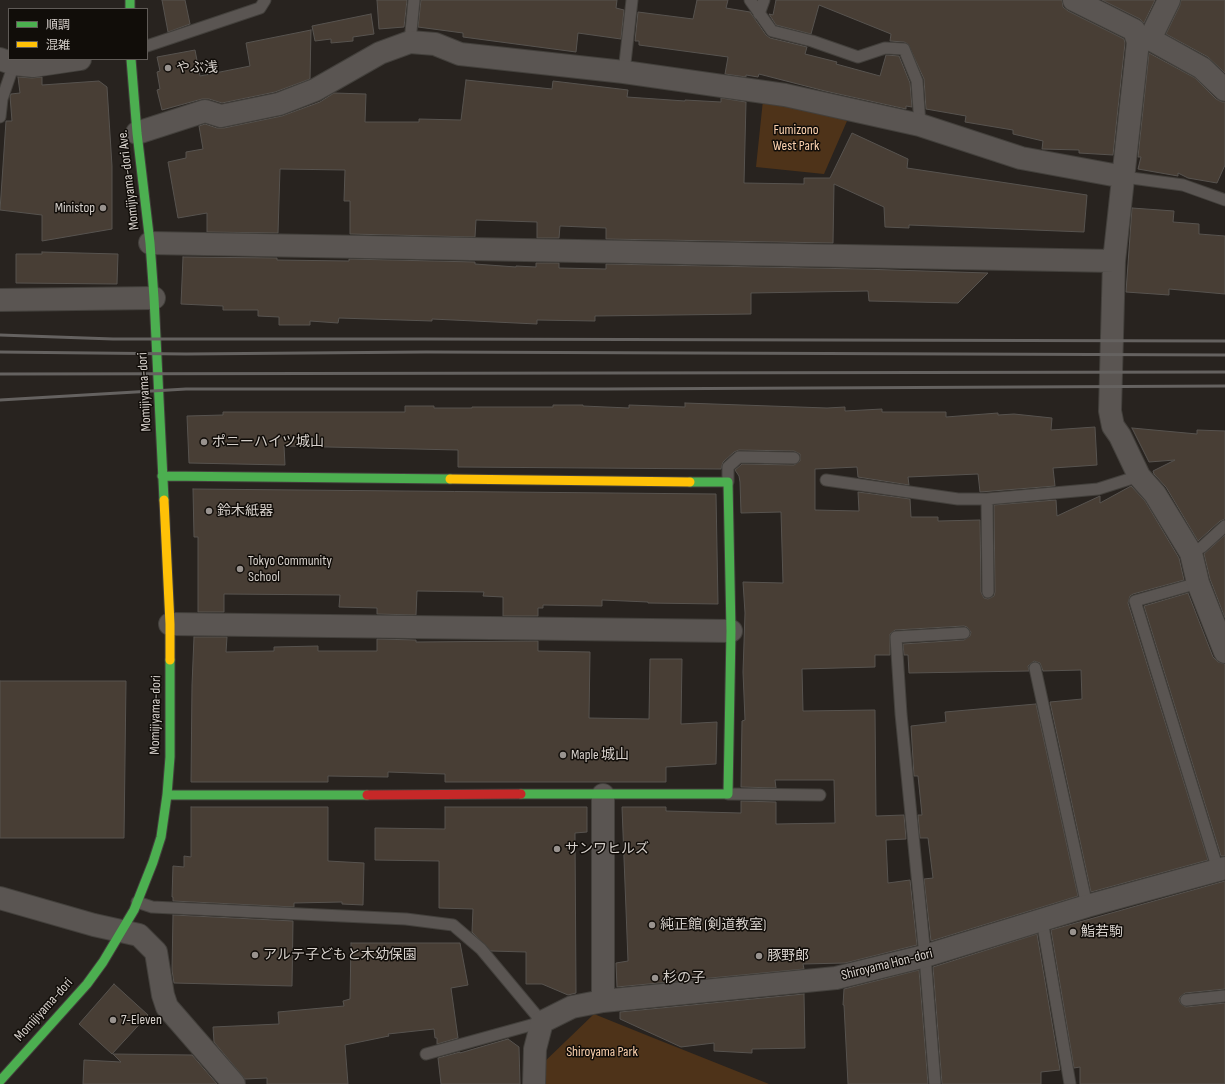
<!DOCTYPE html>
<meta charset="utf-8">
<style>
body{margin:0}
#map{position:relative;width:1225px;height:1084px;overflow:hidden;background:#28231f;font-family:"Sofia Sans Condensed","Noto Sans JP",sans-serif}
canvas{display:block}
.legend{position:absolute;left:8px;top:8px;width:140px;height:52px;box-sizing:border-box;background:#110d09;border:1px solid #605b57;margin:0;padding:5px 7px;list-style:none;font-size:12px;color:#d6d0cb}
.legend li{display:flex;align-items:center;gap:8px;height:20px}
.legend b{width:20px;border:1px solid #605b57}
</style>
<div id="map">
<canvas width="1225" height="1084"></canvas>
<ul class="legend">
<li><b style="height:5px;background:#4caf50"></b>順調</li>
<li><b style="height:5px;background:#ffc107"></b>混雑</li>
</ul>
</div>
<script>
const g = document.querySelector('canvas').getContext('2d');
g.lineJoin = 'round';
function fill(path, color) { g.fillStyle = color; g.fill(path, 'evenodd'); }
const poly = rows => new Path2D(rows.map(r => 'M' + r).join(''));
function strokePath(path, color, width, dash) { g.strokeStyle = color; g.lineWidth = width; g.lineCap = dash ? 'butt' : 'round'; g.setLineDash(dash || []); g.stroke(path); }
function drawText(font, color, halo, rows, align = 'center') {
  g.font = font + ' "Sofia Sans Condensed","Noto Sans JP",sans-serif'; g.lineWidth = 3; g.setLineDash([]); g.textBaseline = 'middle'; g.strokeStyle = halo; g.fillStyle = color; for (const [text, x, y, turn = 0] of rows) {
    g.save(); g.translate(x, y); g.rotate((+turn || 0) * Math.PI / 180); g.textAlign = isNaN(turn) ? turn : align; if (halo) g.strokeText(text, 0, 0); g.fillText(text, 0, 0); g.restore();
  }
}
const green = poly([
 [763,100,804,105,847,121,824,174,756,167],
 [594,1014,651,1037,769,1084,539,1084,540,1066]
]);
const building = poly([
 [162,0,185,0,190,24,168,32,162,0],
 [377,0,407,0,404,27,379,29,377,0],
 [421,0,617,0,616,8,624,10,621,39,578,33,576,52,463,37,463,33,418,27,421,0],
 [697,0,728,0,726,8,750,12,766,35,770,38,807,47,805,54,837,62,836,64,880,76,886,55,899,56,910,83,912,107,906,106,906,109,825,91,759,74,758,77,746,75,746,77,725,74,728,57,639,45,639,41,635,41,638,12,693,19,697,0],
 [776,0,1062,0,1063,7,1068,11,1124,39,1125,43,1113,155,1079,153,1079,150,1042,149,1043,141,1013,134,1013,130,965,122,966,116,926,109,924,79,908,44,904,42,890,41,891,34,819,5,811,34,776,25,769,14,773,15,776,0],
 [1102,0,1155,0,1144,23,1140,19,1102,0],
 [1181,0,1225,0,1225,73,1208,57,1166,34,1180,5,1181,0],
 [371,14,374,34,353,37,353,41,331,43,331,39,315,41,312,26,371,14],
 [311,30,310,79,275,92,222,103,209,99,202,99,162,110,157,90,160,89,157,72,160,71,157,57,195,50,200,76,250,66,246,43,311,30],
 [1149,53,1195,78,1216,99,1222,102,1225,102,1225,165,1217,183,1188,178,1178,173,1178,176,1138,169,1141,157,1138,157,1149,53],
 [18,77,32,78,42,77,42,85,99,81,107,87,112,166,112,229,42,241,42,215,0,210,6,121,12,121,10,96,11,94,20,93,18,77],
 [466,80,552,89,553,81,628,90,627,97,685,101,685,100,721,102,721,98,746,102,744,183,804,184,804,178,830,178,852,133,908,159,907,168,1087,195,1084,232,909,225,909,228,885,227,884,207,834,184,833,243,606,239,606,228,560,226,559,238,537,238,537,222,476,220,475,237,350,234,350,201,344,201,345,170,280,169,278,233,207,232,207,213,178,218,168,162,186,158,186,152,203,149,199,126,205,124,217,128,224,128,282,116,320,102,334,93,366,94,365,122,419,122,419,119,461,120,466,80],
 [1132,208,1174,211,1173,222,1199,224,1199,234,1225,236,1225,294,1169,289,1169,295,1126,292,1132,208],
 [42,252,118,254,117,284,16,283,16,254,42,254,42,252],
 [183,257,277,258,277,260,349,261,349,259,475,262,475,264,516,267,516,266,536,267,536,263,559,263,559,268,606,269,606,264,861,269,988,273,958,303,869,301,868,291,751,293,751,314,595,316,595,321,537,320,537,324,432,319,432,321,339,318,338,323,310,321,310,325,279,325,279,317,258,316,258,310,223,310,223,306,181,304,183,257],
 [685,403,827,408,845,407,845,411,882,409,882,412,946,412,946,417,998,413,998,415,1014,414,1052,418,1051,430,1095,427,1097,465,1053,468,1055,486,980,492,978,474,908,477,909,485,858,477,857,467,815,469,815,510,859,511,858,492,910,499,911,517,938,517,938,521,980,520,981,592,984,598,988,599,994,596,995,592,994,505,1056,500,1057,516,1100,496,1100,503,1131,486,1145,501,1179,558,1184,580,1133,594,1130,596,1128,603,1208,860,1091,892,1050,702,1082,699,1081,670,1043,671,1040,663,1034,661,1028,666,1029,671,909,673,908,655,904,655,903,644,964,640,970,636,971,632,967,627,964,626,895,630,890,634,890,655,875,655,875,667,802,669,803,711,875,710,876,816,904,815,906,839,886,840,888,883,910,880,917,945,845,963,803,964,804,969,617,987,616,963,628,961,622,807,666,807,666,811,741,813,741,801,776,802,776,824,835,823,834,780,775,780,776,788,741,787,742,721,745,720,743,672,745,613,743,582,783,583,781,512,741,513,740,482,739,476,735,470,742,464,794,465,800,461,800,454,794,451,739,450,734,452,723,462,721,469,458,467,458,450,284,446,285,465,189,463,187,416,223,415,223,412,405,412,405,406,434,406,434,408,472,408,472,407,553,407,553,405,583,405,583,406,629,408,629,405,685,407,685,403],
 [1132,428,1197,434,1197,430,1225,431,1225,519,1220,521,1198,541,1166,487,1154,474,1153,471,1175,460,1149,462,1132,428],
 [193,489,716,494,718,604,648,603,648,602,602,600,602,606,543,605,543,608,538,608,538,616,503,616,503,597,483,596,484,592,417,591,416,615,377,614,377,608,339,607,340,595,224,594,224,612,198,612,198,537,194,537,193,489],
 [1225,535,1225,618,1210,579,1204,554,1225,535],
 [1188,593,1213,657,1218,662,1225,664,1225,856,1221,856,1144,606,1188,593],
 [194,637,227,637,226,652,274,651,274,647,318,646,318,651,377,651,377,639,416,640,416,642,538,641,538,651,590,652,589,718,649,719,650,659,682,659,681,724,717,722,716,764,666,767,666,782,445,782,445,774,388,772,388,777,328,776,328,782,191,782,192,685,194,637],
 [0,681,126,681,124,838,0,838,0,681],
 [1036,704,1078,896,931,941,924,879,933,878,928,838,920,838,918,815,922,815,918,776,914,776,911,726,946,722,945,712,1036,704],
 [191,807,328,807,328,861,364,863,363,905,342,904,342,902,294,903,294,907,173,901,173,897,172,897,173,866,184,867,184,856,191,857,191,807],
 [445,807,587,807,587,832,575,833,576,993,568,995,542,984,526,984,526,952,491,951,472,932,473,909,439,908,439,861,375,860,375,828,445,829,445,807],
 [1225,881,1225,989,1185,993,1180,997,1179,1000,1181,1004,1186,1007,1225,1003,1225,1084,1080,1084,1080,1067,1074,1068,1051,930,1225,881],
 [173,915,293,921,292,986,174,983,172,970,173,915],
 [1037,934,1060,1070,1041,1072,1041,1084,942,1084,933,967,1037,934],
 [351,943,460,943,468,985,451,988,458,1038,437,1044,437,1038,435,1038,434,1029,388,1034,389,1036,345,1045,348,1084,267,1084,267,1078,245,1079,214,1042,213,1027,279,1024,278,1012,344,1006,343,1001,350,999,351,943],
 [919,970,928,1084,848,1084,844,1005,843,1005,844,989,919,970],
 [114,984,148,1015,112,1054,79,1024,114,984],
 [804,994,805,1048,752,1049,752,1053,714,1051,714,1043,681,1047,620,1019,620,1012,804,994],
 [508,1039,519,1047,520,1084,441,1084,438,1058,460,1052,460,1053,508,1039],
 [113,1054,192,1055,217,1084,83,1084,84,1060,121,1062,113,1054]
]);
const lane = poly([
 [750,0,772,31,812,41,858,57,885,48,904,49,917,81,920,125],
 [759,14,764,0],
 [410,42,414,0],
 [147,46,260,8,265,0],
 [624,72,632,0],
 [0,117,2,99,14,64],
 [1124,177,1183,185,1225,200],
 [826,480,958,499,987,499,1098,489,1139,476],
 [728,482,728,467,739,457,794,458],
 [987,499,988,592],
 [1191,553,1202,547,1225,526],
 [1198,583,1135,601,1218,870],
 [1035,668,1087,906],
 [728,794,820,795],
 [137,902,152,907,406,919,453,925,481,949,542,1022,426,1054],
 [1042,920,1070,1084],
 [1186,1000,1225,996],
 [935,1084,925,956,901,714,896,637,964,633]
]);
const street = poly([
 [1074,0,1134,30,1138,42,1114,261,1110,411,1113,426,1120,436,1139,476,1155,494,1191,553,1198,583,1225,652],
 [1150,39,1169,0],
 [1138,42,1150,39,1202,68,1225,90],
 [0,59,14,64,33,66,80,59],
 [137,133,205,111,221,116,279,104,315,90,380,53,410,42,435,44,460,54,624,72,785,95,920,125,1021,158,1124,177],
 [150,243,1114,261],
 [0,300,154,298],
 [170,624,731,631],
 [603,795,603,1001],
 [0,898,94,925,139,935,156,952,163,995,167,1007,234,1084],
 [534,1084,535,1049,542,1022,572,1007,603,1001,836,978,925,956,1087,906,1225,868]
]);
const fast = poly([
 [130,0,130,9],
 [131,59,137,133,150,243,154,298,164,500],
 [162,476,450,479],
 [521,794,728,794,731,631,728,482,690,482],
 [167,795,367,795],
 [0,1081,87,984,103,962,134,910,153,862,161,837,167,795,170,757,170,660]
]);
const slow = poly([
 [450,479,690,482],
 [164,500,170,624,170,660]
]);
const jam = poly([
 [367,795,521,794]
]);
const rail = poly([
 [0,335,113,339,425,339,1225,341],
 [0,352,186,354,426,352,1225,355],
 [0,374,1225,372],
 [0,400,186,389,606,389,1225,386]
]);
const markers = [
 [168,68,4,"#99938f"],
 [103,208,4,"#99938f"],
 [204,442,4,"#99938f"],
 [209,511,4,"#99938f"],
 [240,569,4,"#99938f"],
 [563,755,4,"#99938f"],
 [557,849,4,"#99938f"],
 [652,925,4,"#99938f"],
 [1073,932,4,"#99938f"],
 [255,955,4,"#99938f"],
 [759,956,4,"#99938f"],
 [655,978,4,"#99938f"],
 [113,1020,4,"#99938f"]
];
const poiNames = [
 ["やぶ浅",176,68],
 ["Ministop",95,208,"right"],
 ["ポニーハイツ城山",212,442],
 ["鈴木紙器",217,511],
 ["Tokyo Community",248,561],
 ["School",248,577],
 ["Maple 城山",571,755],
 ["サンワヒルズ",565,849],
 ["純正館 (剣道教室)",660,925],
 ["鮨若駒",1081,932],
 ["アルテ子どもと木幼保園",263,955],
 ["豚野郎",767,956],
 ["杉の子",663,978],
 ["7-Eleven",121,1020]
];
const parkNames = [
 ["Fumizono",796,130],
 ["West Park",796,146],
 ["Shiroyama Park",602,1052]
];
const streetNames = [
 ["Momijiyama-dori Ave.",129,180,-97],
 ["Momijiyama-dori",145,392,-93],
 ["Momijiyama-dori",156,715,-89],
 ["Shiroyama Hon-dori",887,965,-14],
 ["Momijiyama-dori",44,1010,-48]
];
fill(green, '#4e3319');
fill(building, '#483e35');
strokePath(building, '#57534f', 1);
strokePath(lane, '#43403c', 13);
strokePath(street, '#43403c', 24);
strokePath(fast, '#43403c', 11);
strokePath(slow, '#43403c', 11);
strokePath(jam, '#43403c', 11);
strokePath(lane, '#5a5552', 11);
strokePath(street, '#5a5552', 22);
strokePath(fast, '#4caf50', 9);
strokePath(slow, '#ffc107', 9);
strokePath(jam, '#c62828', 9);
strokePath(rail, '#656260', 3);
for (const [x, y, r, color] of markers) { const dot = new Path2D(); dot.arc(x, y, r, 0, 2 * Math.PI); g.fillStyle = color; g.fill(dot); strokePath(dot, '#110d09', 1.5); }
drawText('14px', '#d6d0cb', '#110d09', poiNames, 'left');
drawText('14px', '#fcd2af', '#110d09', parkNames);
drawText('14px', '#d6d0cb', '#110d09', streetNames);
</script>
